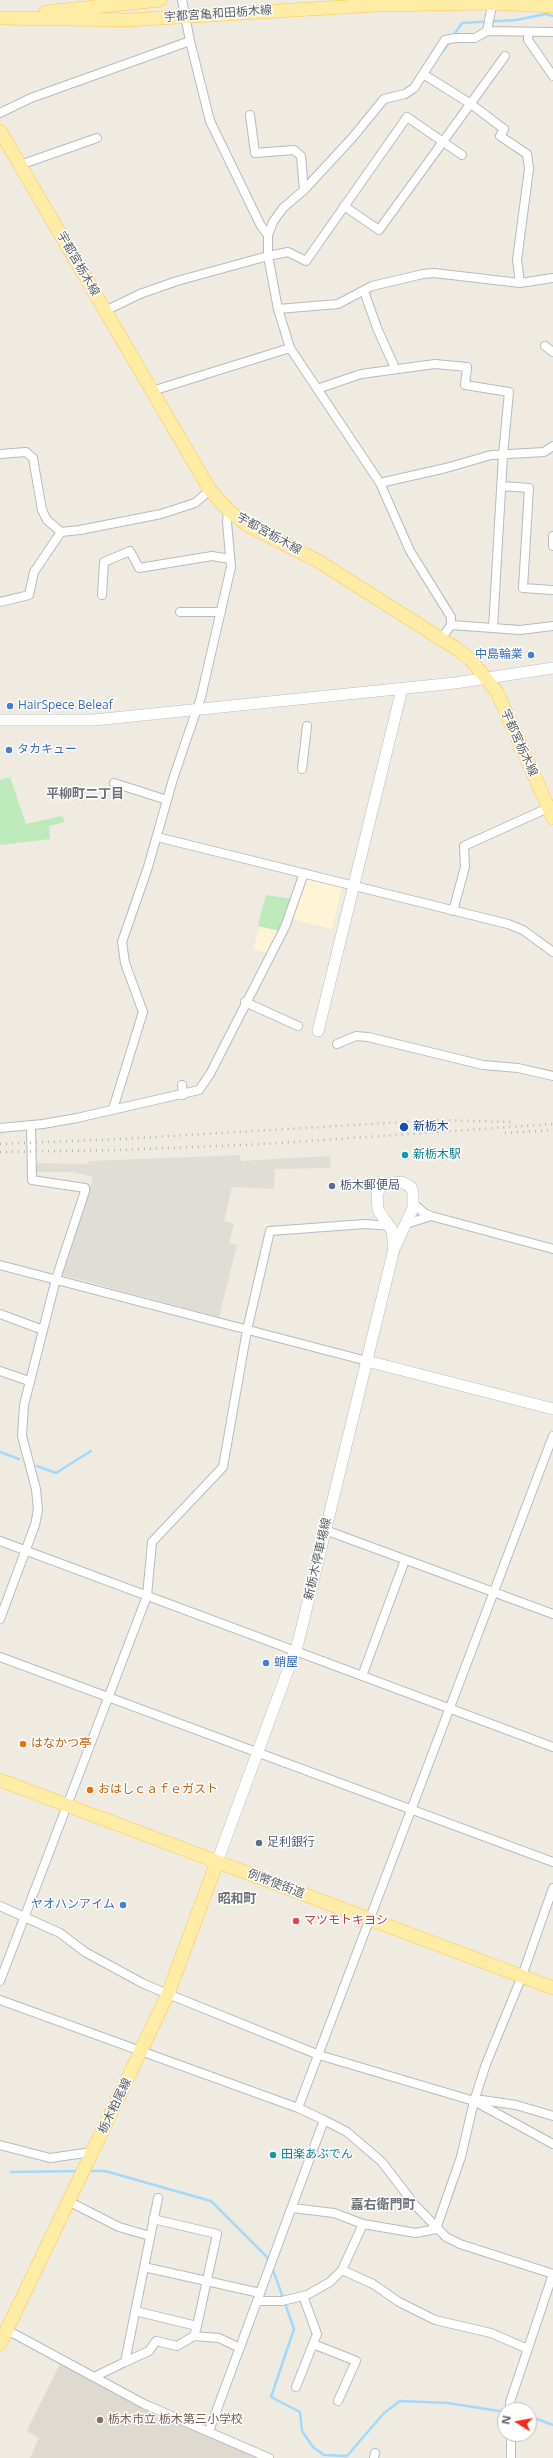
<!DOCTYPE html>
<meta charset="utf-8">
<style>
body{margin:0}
#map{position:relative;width:553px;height:2458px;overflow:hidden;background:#efebe1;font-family:"Open Sans",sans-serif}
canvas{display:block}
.north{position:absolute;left:497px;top:2402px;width:40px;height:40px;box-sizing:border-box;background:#fff;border:1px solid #bdbfc1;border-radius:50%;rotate:281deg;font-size:11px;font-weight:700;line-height:16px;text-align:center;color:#5a5f64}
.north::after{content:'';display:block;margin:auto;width:14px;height:18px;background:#fb241b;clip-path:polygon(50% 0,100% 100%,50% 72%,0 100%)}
</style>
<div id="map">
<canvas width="553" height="2458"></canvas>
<div class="north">N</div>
</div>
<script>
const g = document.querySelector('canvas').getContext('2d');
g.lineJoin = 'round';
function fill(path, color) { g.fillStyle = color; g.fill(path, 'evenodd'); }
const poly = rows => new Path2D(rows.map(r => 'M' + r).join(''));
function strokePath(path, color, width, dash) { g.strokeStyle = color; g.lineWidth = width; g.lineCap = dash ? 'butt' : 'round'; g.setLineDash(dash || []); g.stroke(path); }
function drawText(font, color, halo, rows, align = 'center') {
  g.font = font + ' "Open Sans","Noto Sans JP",sans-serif'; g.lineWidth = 3; g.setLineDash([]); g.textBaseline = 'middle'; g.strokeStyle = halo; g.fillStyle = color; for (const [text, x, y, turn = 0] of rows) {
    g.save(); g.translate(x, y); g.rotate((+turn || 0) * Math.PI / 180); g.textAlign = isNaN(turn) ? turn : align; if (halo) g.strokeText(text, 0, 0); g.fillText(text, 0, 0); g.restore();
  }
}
const commercial = poly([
 [309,877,342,887,332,929,293,919,305,880],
 [260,926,279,931,266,953,253,949]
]);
const industrial = poly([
 [240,1155,241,1161,330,1156,331,1168,275,1169,274,1189,232,1187,224,1221,234,1224,229,1243,237,1245,219,1317,62,1275,93,1177,72,1172,35,1172,34,1163,88,1164,89,1161]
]);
const education = poly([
 [60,2364,142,2408,258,2458,30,2458,39,2438,27,2431]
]);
const green = poly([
 [10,777,26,824,62,816,65,822,49,826,50,839,0,845,0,780],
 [266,895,292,899,279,931,258,926]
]);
const stream = poly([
 [453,36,462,23,516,20,546,14,553,16],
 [444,50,449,42],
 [0,1452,19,1459],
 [37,1466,56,1473,91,1451],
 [88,2171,105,2171,211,2201,266,2256,270,2263],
 [11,2172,79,2171],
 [272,2267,294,2329,271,2397,300,2412,302,2431,313,2447,324,2455,347,2456,384,2413,400,2401,448,2403,505,2412],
 [529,2416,553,2425]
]);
const street = poly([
 [182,0,190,41,210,121,261,226,268,235],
 [487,31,553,32],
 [528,32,528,40,553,76],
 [423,74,471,104,504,129,500,136,527,154,529,169,517,260,520,283],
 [0,113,31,98,190,41],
 [250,115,255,153,294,150,301,156,304,190],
 [20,165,97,138],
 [344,206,379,230,505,56],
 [364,291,377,328,395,368],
 [278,309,338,304,372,286,423,274,434,273,520,283,553,278],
 [105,311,140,294,177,281,268,256,288,252,306,261,407,117,462,155],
 [545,346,553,352],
 [317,389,361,374,435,364,467,367,465,385,509,392,503,455,493,628],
 [152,391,290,348],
 [0,454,26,452,33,458,42,510,47,520,61,532,80,530,161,514,195,503,210,490],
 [380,483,446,468,491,455,544,452,553,446],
 [501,486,529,488,523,588,553,590],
 [553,536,553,546],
 [102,595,104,562,130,551,139,568,212,556,230,559],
 [0,602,29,595,34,572,61,532],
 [180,612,221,612],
 [451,625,520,630,553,626],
 [441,639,451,625,451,617,410,551,380,483,290,348,278,309,268,256,268,235,273,222,283,208,304,190,353,137,384,99,405,94,414,88,445,40,456,38,475,38,487,31,493,0],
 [302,769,307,726],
 [114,783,167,800],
 [157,837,508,924,523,930,553,952],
 [453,911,465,867,464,846,548,808],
 [245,1002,298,1026],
 [337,1044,356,1036,368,1037,483,1065,518,1068,553,1076],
 [182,1085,183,1095],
 [113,1109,143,1012,125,963,122,942,148,867,173,779,201,697,231,567,227,522,228,510],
 [0,1128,43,1124,77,1118,199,1090,210,1074,285,927,304,873],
 [413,1203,424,1213,431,1216,553,1249],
 [406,1224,431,1216],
 [0,1265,367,1361],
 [0,1314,43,1330],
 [0,1371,29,1381],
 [325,1530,553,1614],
 [0,1541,553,1747],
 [0,1619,35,1525,38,1510,36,1489,22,1436,24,1405,56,1279,85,1191,85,1188,32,1180,31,1125],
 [0,1657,553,1862],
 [362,1676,405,1560],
 [0,1906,60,1933,85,1952,144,1984,168,1994,319,2055,474,2101,486,2064,522,1976,553,1888],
 [0,1981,147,1596,152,1542,223,1467,247,1330,270,1231,365,1224,390,1226],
 [0,2000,298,2108,324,2120,347,2132,382,2162,414,2204,446,2237,460,2244,553,2274],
 [474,2101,553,2144],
 [474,2101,482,2100,516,2105,553,2116],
 [298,2108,553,1436],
 [0,2145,50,2158,92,2152],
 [68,2201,119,2227,150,2236],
 [292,2208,334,2213,363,2224,416,2233,436,2229,461,2157,474,2101],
 [144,2267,260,2293],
 [342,2270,373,2284,399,2302,435,2320,491,2333,528,2349],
 [257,2301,282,2301,307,2295,330,2282,342,2270,363,2224],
 [135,2311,197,2326,217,2234,153,2219],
 [7,2330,144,2404,269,2458],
 [194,2336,219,2338,240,2348],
 [313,2344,356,2361,338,2401],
 [125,2362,149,2351,156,2341,177,2346,194,2336,197,2326],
 [94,2377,125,2362,158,2198],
 [296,2387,317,2334,303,2296],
 [510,2410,510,2402,553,2274],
 [209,2431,324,2120],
 [511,2434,511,2458],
 [374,2458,375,2453]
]);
const secondary = poly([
 [0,720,94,720,455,683,553,668],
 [318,1031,402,689],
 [367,1361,553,1409],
 [217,1862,298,1643,394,1249,413,1208,413,1193,411,1187,402,1182,382,1184,377,1194,378,1210,392,1230,394,1249]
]);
const primary = poly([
 [46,12,160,0],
 [0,18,128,20,376,5,492,3,553,6],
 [0,131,210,490,228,510,247,525,318,561,457,649,470,659,497,692,553,818],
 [0,1780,553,1988],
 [0,2344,168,1994,217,1862]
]);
const rail = poly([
 [505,1133,553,1130],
 [0,1144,122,1139,437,1120,513,1122],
 [0,1152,123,1150,265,1144,553,1124]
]);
const markers = [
 [531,655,4,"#3f7fe0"],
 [10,706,4,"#3f7fe0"],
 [9,750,4,"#3f7fe0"],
 [404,1127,5,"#1a4fb4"],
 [405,1155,4,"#0f9aa8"],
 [332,1186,4,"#5c6f8a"],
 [266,1663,4,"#3f7fe0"],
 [23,1744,4,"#e8710a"],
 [90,1790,4,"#e8710a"],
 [259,1843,4,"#5c6f8a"],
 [123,1905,4,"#3f7fe0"],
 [296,1921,4,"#e0444e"],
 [273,2155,4,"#0f9aa8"],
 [100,2420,4,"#8d6e63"]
];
const streetNames = [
 ["宇都宮亀和田栃木線",218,14,-4],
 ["宇都宮栃木線",78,264,60],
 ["宇都宮栃木線",269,534,29],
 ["宇都宮栃木線",519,743,66],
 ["新栃木停車場線",318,1559,-77],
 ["例幣使街道",276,1884,21],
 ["栃木粕尾線",115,2106,-64]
];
const shopNames = [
 ["中島輪業",523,655,"right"],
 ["HairSpece Beleaf",18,706],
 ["タカキュー",17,750],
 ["蛸屋",274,1663],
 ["ヤオハンアイム",115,1905,"right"]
];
const transitNames = [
 ["新栃木",413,1127]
];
const cultureNames = [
 ["新栃木駅",413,1155],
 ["田楽あぶでん",281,2155]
];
const serviceNames = [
 ["栃木郵便局",340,1186],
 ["足利銀行",267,1843]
];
const foodNames = [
 ["はなかつ亭",31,1744],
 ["おはしｃａｆｅガスト",98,1790]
];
const healthNames = [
 ["マツモトキヨシ",304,1921]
];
const educationNames = [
 ["栃木市立 栃木第三小学校",108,2420]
];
const neighbourhoodNames = [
 ["平柳町二丁目",85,794],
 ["昭和町",237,1899],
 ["嘉右衛門町",383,2205]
];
fill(commercial, '#fff4d6');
fill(industrial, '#dfddd6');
fill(education, '#dedad0');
fill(green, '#bde9bb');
strokePath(stream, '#a1daff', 2.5);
strokePath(street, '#b7bac0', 10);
strokePath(secondary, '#b7bcc2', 12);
strokePath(primary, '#ffc54a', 14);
strokePath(street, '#fff', 8);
strokePath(secondary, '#fff', 11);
strokePath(primary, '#ffeda6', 13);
strokePath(rail, '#b5b6b7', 2.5, [1, 5]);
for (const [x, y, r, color] of markers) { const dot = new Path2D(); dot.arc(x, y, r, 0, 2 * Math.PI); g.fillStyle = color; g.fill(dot); strokePath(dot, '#fff', 1.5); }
drawText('12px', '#5a5f64', '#fff', streetNames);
drawText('12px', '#366cbe', '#fff', shopNames, 'left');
drawText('12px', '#164399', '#fff', transitNames, 'left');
drawText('12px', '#0d838f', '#fff', cultureNames, 'left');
drawText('12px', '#4e5e75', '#fff', serviceNames, 'left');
drawText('12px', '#c56008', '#fff', foodNames, 'left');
drawText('12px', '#be3a42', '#fff', healthNames, 'left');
drawText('12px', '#785e54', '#fff', educationNames, 'left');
drawText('bold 13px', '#6b7176', '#fff', neighbourhoodNames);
</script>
